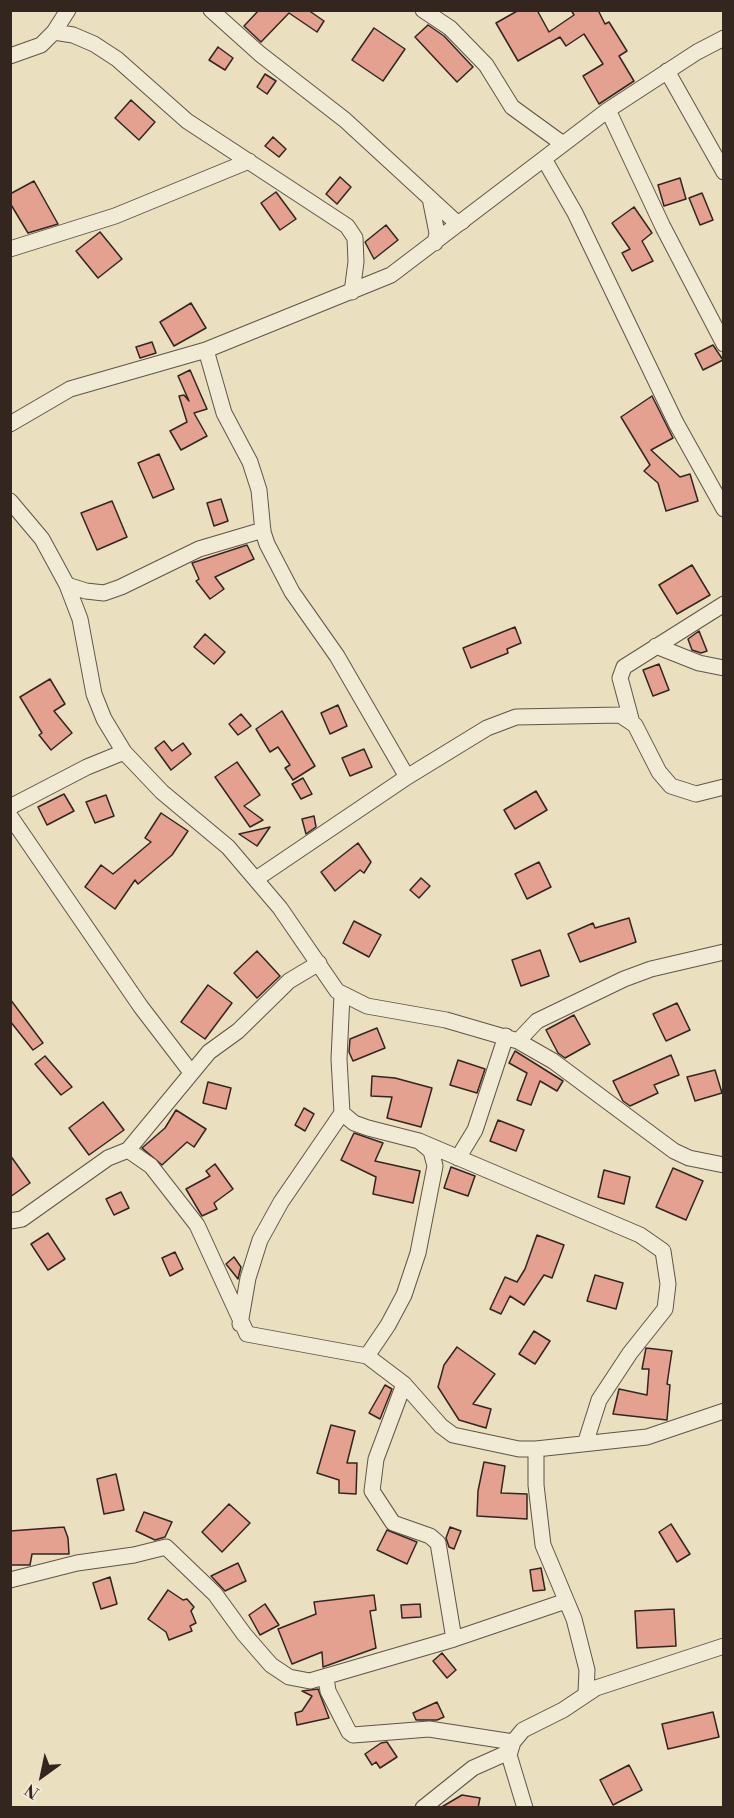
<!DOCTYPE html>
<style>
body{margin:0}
#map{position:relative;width:734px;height:1818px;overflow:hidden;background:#eadfbe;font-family:"Libre Bodoni",serif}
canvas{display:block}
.frame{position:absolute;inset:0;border:12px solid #32261f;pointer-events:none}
.north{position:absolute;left:12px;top:1746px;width:60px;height:60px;-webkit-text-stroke:4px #f1ead5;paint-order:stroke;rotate:213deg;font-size:16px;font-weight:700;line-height:24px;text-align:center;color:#32261f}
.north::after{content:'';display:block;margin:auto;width:21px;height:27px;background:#32261f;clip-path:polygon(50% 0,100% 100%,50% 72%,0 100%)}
</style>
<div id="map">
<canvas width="734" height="1818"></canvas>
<div class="frame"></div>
<div class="north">N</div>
</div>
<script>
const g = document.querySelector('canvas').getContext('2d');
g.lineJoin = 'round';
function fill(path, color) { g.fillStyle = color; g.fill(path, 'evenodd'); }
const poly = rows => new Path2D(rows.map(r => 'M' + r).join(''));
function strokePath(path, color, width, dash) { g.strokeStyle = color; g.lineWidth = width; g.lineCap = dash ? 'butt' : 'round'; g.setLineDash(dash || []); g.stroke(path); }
const building = poly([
 [259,10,308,10,324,21,317,32,289,13,261,42,244,26,259,10],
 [519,10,537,10,549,32,574,15,571,10,598,10,605,24,609,22,627,51,619,56,634,81,599,104,583,76,603,64,584,34,566,46,560,37,518,61,496,23,519,10],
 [428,25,444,36,473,67,457,82,415,37,428,25],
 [374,28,405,49,383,81,352,60,374,28],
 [218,47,233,58,225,70,209,60,218,47],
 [265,74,276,81,267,94,257,87,265,74],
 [131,100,155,122,139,140,115,118,131,100],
 [273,137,286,149,279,157,265,146,273,137],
 [340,177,351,187,337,204,326,194,340,177],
 [680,178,686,199,664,206,658,185,680,178],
 [34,181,58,224,28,233,10,203,10,194,34,181],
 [276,192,296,219,280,230,261,203,276,192],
 [702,193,713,220,700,225,689,198,702,193],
 [634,207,652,233,642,241,653,261,632,271,622,253,630,249,612,223,634,207],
 [386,225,398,240,374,259,365,242,386,225],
 [100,232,122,259,98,278,76,251,100,232],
 [191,303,206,328,174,346,160,322,191,303],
 [152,342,156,353,140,358,136,347,152,342],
 [713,345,723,360,703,370,695,354,713,345],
 [190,370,207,409,194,413,207,436,181,450,170,431,187,422,179,396,184,395,189,401,178,376,190,370],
 [652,396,673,438,651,450,680,477,690,474,698,501,666,511,658,483,644,471,650,465,621,417,652,396],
 [159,454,174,489,153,498,138,463,159,454],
 [221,499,228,521,214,526,207,503,221,499],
 [112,501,127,537,97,550,81,513,112,501],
 [247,545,254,559,215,577,224,589,210,599,196,581,199,579,192,563,247,545],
 [692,565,710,595,677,614,659,585,692,565],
 [515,627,521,643,507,649,508,653,471,668,463,648,515,627],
 [699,631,707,651,701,653,692,650,688,639,699,631],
 [205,634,225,652,214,664,194,647,205,634],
 [659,664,669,690,653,696,643,670,659,664],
 [50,679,65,704,54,711,72,733,51,750,39,735,42,733,20,697,50,679],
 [338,705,347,726,330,734,321,713,338,705],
 [282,711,315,766,293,780,285,768,290,765,278,747,270,752,256,729,282,711],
 [241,714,251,726,238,735,229,724,241,714],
 [164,741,172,751,183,743,191,754,171,770,155,748,164,741],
 [364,749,372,767,350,776,342,758,364,749],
 [237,762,260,795,244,806,263,820,250,827,215,777,237,762],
 [303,778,312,794,301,799,292,784,303,778],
 [536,791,547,810,515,829,504,810,536,791],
 [64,794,74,811,47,825,38,807,64,794],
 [106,795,114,816,95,823,86,802,106,795],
 [161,813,188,831,172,855,138,884,135,880,115,909,85,887,101,865,113,874,151,842,145,838,161,813],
 [314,816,316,827,306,834,302,819,314,816],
 [270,827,257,846,239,834,270,827],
 [358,843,371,862,364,873,360,870,335,891,321,872,358,843],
 [539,862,551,887,527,899,515,874,539,862],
 [421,878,430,886,419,898,410,890,421,878],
 [629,918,636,942,580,962,568,934,593,923,595,928,629,918],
 [354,921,381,935,369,957,343,943,354,921],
 [540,950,549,976,521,986,512,960,540,950],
 [257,951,280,976,257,998,234,973,257,951],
 [208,985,232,1003,205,1039,181,1022,208,985],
 [10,999,43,1043,33,1050,10,1021,10,999],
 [677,1003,690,1030,666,1041,653,1014,677,1003],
 [574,1015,590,1044,565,1058,558,1053,546,1030,574,1015],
 [377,1028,385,1048,353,1061,349,1052,350,1039,377,1028],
 [515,1051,563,1081,557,1091,540,1081,531,1105,517,1100,527,1073,509,1063,515,1051],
 [671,1055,679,1075,654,1085,658,1093,630,1106,623,1101,613,1081,671,1055],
 [45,1056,72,1087,61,1095,35,1064,45,1056],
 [458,1060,485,1069,477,1093,450,1085,458,1060],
 [715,1070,722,1093,695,1101,687,1077,715,1070],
 [372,1076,395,1078,432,1088,421,1127,387,1118,392,1097,371,1096,372,1076],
 [208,1082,231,1088,226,1109,203,1103,208,1082],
 [103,1102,124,1130,89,1155,69,1128,103,1102],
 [304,1108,314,1114,305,1131,295,1125,304,1108],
 [176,1110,206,1129,194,1147,187,1142,162,1165,142,1148,165,1128,176,1110],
 [498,1120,524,1130,516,1151,490,1141,498,1120],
 [354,1133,383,1143,375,1161,420,1171,413,1203,373,1194,376,1177,341,1160,354,1133],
 [10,1155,30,1183,10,1197,10,1155],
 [215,1164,233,1189,214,1203,217,1209,202,1216,186,1189,210,1176,206,1171,215,1164],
 [451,1167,475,1176,468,1196,444,1188,451,1167],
 [673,1168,703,1181,686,1220,656,1207,673,1168],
 [604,1170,630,1177,624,1204,598,1197,604,1170],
 [121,1192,129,1208,114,1215,106,1199,121,1192],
 [48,1233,65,1259,48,1270,31,1244,48,1233],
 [537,1235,564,1245,552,1278,544,1275,524,1305,510,1296,501,1314,490,1309,505,1277,517,1282,525,1269,537,1235],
 [175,1252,183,1269,170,1276,162,1258,175,1252],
 [234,1257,241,1267,238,1279,226,1264,234,1257],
 [595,1275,623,1283,616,1309,587,1301,595,1275],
 [534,1331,550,1341,535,1364,519,1354,534,1331],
 [457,1347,495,1374,473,1404,491,1409,486,1428,459,1420,438,1387,444,1365,457,1347],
 [646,1348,672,1351,667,1384,670,1385,667,1420,613,1414,619,1389,647,1395,649,1369,642,1369,646,1348],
 [385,1385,392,1389,380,1419,369,1413,385,1385],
 [331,1425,355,1431,347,1463,357,1463,356,1494,339,1493,339,1480,317,1473,331,1425],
 [484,1462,505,1466,501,1493,527,1494,527,1519,477,1516,478,1491,484,1462],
 [116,1474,124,1510,104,1514,97,1479,116,1474],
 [229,1504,250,1523,222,1552,202,1532,229,1504],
 [144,1512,172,1522,165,1537,155,1540,136,1531,144,1512],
 [671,1524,690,1554,677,1562,659,1532,671,1524],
 [64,1527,68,1538,69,1554,32,1554,30,1565,10,1565,10,1531,64,1527],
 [450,1527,461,1531,454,1549,449,1547,446,1538,450,1527],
 [387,1530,417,1542,407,1564,377,1550,387,1530],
 [238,1563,246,1581,225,1591,211,1576,238,1563],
 [541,1568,545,1590,533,1591,530,1570,541,1568],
 [110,1577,117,1604,101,1609,93,1583,110,1577],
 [168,1590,183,1600,187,1599,194,1607,191,1611,196,1623,190,1626,192,1631,169,1640,166,1632,148,1619,168,1590],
 [374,1595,376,1610,370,1611,376,1648,323,1667,322,1652,292,1664,278,1629,316,1614,314,1602,374,1595],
 [265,1604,279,1625,260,1635,249,1615,265,1604],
 [420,1604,421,1617,402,1618,401,1605,420,1604],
 [674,1609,676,1646,637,1648,635,1611,674,1609],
 [442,1653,456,1670,447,1678,433,1661,442,1653],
 [318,1689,329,1718,297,1725,295,1713,302,1711,312,1696,302,1691,318,1689],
 [437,1702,444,1717,437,1720,416,1720,413,1713,437,1702],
 [713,1712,719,1737,668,1749,662,1724,713,1712],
 [387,1742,397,1757,380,1768,376,1762,372,1765,365,1754,381,1743,387,1742],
 [629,1765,642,1790,613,1805,600,1780,629,1765],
 [462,1795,480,1798,478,1808,440,1808,462,1795]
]);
const street = poly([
 [211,10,260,54,345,120,458,224,463,221],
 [423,10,450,28,486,65,512,107,563,144],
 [54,32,73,35,94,44,117,59,187,121,347,226,355,238,356,262,352,292],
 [10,56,41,45,54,32,68,10],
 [667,71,724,172],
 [608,110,663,227,724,344],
 [544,159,575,213,676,423,724,509],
 [430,198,437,233,435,243],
 [10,249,115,216,249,161],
 [206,350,224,413,250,462,259,490,263,532,267,544,292,592,337,656,407,777],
 [10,424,70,389,206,350,391,275,608,110,697,52,724,38],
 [10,501,42,539,67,585,80,619,94,694,104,719,124,752,162,792,228,847,280,908,337,991,367,1006,446,1020,518,1041,553,1061,674,1151,689,1158,724,1165],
 [67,585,86,591,104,593,121,587,199,549,263,530],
 [656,646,699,663,724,668],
 [631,719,620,678,624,667,724,604],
 [10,807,87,767,124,752],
 [10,816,141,1007,190,1071],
 [256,879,407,777,487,728,516,717,620,715,635,725,659,772,671,786,696,794,724,787],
 [342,995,339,1059,342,1113,354,1123,368,1128,419,1141,431,1151,435,1166,418,1253,404,1295,388,1325,367,1356],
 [518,1041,537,1021,624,979,651,969,724,952],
 [419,1141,640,1235,663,1251,668,1284,665,1309,630,1353,599,1400,586,1441],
 [128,1150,209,1052,238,1031,289,981,319,963],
 [458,1158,475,1130,506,1036],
 [10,1221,22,1219,108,1158,128,1150,151,1166,197,1225,247,1334,367,1356,404,1384,441,1426,453,1435,519,1449,536,1449,647,1437,724,1411],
 [240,1324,248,1278,260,1240,281,1202,342,1113],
 [404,1384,376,1459,372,1491,393,1523,430,1536,438,1543,454,1639],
 [536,1449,536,1485,543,1545,574,1619,587,1670,586,1692],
 [10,1580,77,1563,134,1555,166,1547,215,1594,244,1634,271,1665,289,1677,310,1681,454,1639,566,1601],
 [326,1678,328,1691,349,1732,353,1735,429,1729,513,1742],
 [423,1808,473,1768,509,1752],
 [525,1808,509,1755,513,1742,523,1730,563,1710,596,1688,724,1646]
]);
fill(building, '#e5a190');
strokePath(building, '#32261f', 1.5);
strokePath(street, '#605447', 17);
strokePath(street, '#f1ead5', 15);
</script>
